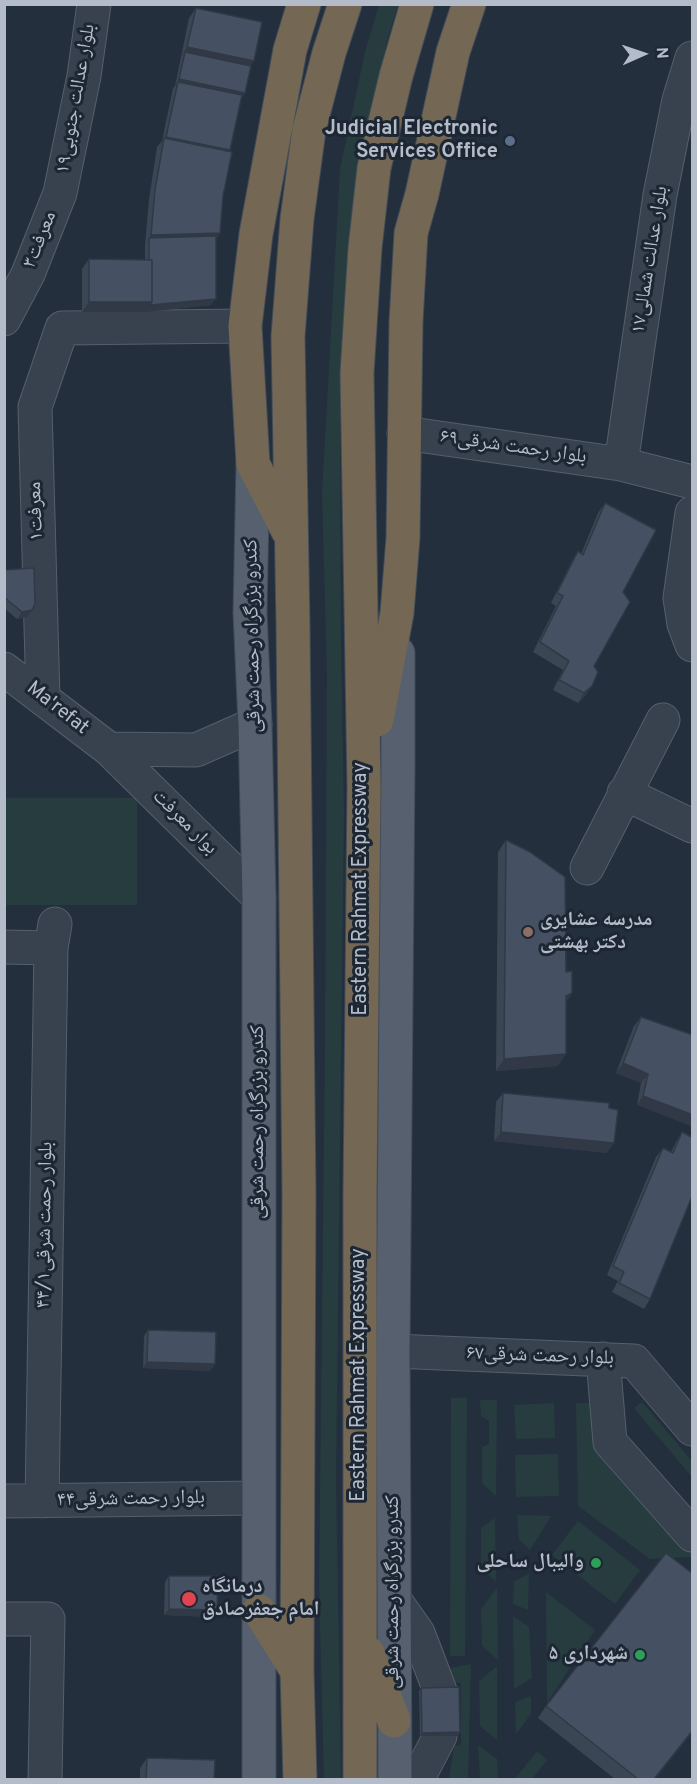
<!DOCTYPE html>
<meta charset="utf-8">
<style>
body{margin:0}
#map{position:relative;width:697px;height:1784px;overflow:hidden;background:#242f3e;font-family:Overpass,sans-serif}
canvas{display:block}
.frame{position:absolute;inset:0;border:6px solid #b4bcc9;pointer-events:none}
.north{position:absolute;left:613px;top:24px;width:60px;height:60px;-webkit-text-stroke:4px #1d2633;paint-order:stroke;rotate:87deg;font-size:16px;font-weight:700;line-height:24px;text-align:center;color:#b4bcc9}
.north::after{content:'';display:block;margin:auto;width:21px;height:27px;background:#b4bcc9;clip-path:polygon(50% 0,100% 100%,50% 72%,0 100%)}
</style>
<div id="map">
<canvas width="697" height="1784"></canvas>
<div class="frame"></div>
<div class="north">N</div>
</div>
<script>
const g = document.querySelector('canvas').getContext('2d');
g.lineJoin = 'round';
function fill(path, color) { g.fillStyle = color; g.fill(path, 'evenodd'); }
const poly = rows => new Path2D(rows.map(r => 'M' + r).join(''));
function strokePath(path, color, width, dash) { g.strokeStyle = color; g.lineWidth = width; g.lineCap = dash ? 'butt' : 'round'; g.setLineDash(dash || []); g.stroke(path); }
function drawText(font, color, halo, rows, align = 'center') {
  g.font = font + ' Overpass,"Noto Naskh Arabic",sans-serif'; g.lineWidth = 6; g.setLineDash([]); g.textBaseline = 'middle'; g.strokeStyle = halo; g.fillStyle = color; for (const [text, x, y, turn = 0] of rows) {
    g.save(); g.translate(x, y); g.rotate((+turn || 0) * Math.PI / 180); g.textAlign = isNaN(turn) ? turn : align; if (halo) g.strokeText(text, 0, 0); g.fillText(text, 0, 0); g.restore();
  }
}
const green = poly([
 [398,4,387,41,368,132,344,322,340,420,341,644,344,812,336,1478,341,1779,324,1780,319,1586,325,1046,327,674,322,493,340,169,365,52,379,5],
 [4,798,137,798,137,905,5,905],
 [451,1398,467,1398,465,1656,450,1656],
 [480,1400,497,1400,496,1496,482,1483,482,1447,489,1444,489,1421,481,1416],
 [642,1402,692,1461,692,1477,634,1408],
 [554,1403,555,1438,516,1439,514,1405],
 [576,1403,594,1403,692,1549,692,1557,650,1559,578,1506],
 [558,1454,559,1496,516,1497,515,1455],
 [517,1515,551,1516,530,1550,519,1540],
 [495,1518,496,1582,481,1567,481,1528],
 [578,1521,640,1570,615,1604,552,1555],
 [529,1574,528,1610,513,1604,514,1581],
 [497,1588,498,1660,482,1646,481,1609],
 [546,1592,595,1630,547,1703],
 [513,1616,529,1627,532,1678,514,1689],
 [471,1664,468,1779,449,1780,454,1746,461,1745,461,1683,451,1682,450,1668],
 [497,1666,497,1740,480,1726,479,1681],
 [531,1696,531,1714,516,1734,515,1702],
 [478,1745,497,1759,498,1779,480,1779],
 [537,1751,547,1760,532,1779,515,1779]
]);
const minor = poly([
 [4,319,28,274,60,193,84,76,94,4],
 [404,433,621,464,692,482],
 [621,464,660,195,679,100,692,58],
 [692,513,680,598,684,624,692,645],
 [4,669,109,749,259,897],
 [43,699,35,407,62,328,245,326],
 [109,749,196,750,255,724],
 [624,793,692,826],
 [587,868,663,720],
 [4,947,51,948],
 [393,1351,634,1361,692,1429],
 [603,1359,610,1442,692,1535],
 [4,1501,258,1498],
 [42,1501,51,948,55,924],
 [394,1599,418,1633,440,1691],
 [4,1619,48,1619,45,1780],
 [417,1780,440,1736]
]);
const major = poly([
 [253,464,250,613,255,724,259,897,259,1780],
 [395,1780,393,1351,398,764,398,653]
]);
const highway = poly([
 [288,531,253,464,245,326,256,234,290,50,304,4],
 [377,720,397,613,403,538,406,322,411,233,422,194,453,52,469,4],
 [259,1611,297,1671],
 [368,1653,394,1721],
 [300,1780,297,1671,299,1193,293,625,288,336,297,219,309,130,329,53,345,4],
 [360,1780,360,1193,364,786,357,373,365,248,374,168,396,76,417,4]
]);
const wall = poly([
 [196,8,251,66,241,99,230,150,223,196,220,233,216,239,211,305,145,312,82,312,82,269,89,259,145,260,145,245,149,199,157,147,162,141,173,88,175,86,181,57,189,18],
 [605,503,623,592,594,666,586,695,578,703,553,690,563,670,533,652,556,606,551,603,572,561,578,551,581,554,598,513],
 [4,570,27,617,17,619,4,608],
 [506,840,566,972,572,993,566,1002,558,1066,496,1071,498,852],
 [641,1017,693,1035,637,1105,641,1083,616,1073,634,1026],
 [503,1093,607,1153,494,1141,496,1102],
 [682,1132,650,1299,644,1309,612,1292,618,1281,607,1275,656,1157,663,1148,671,1152,676,1142],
 [148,1330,215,1364,210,1371,143,1368,144,1336],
 [169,1576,213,1617,164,1615,165,1582],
 [421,1688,460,1732,458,1736,420,1736,419,1691],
 [546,1706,655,1779,615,1779,538,1718],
 [147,1758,214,1779,140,1779,140,1768]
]);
const shadedWall = poly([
 [187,47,254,61,247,71,185,52,181,57],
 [179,79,245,93,241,100,178,82,175,86],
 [166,137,230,150,226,157,164,140],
 [220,233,213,242,149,238,151,235],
 [216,299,211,305,145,312,150,305],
 [89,302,152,302,145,312,82,312],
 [32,610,27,617,17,619,22,612],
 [592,686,586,695,578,703,584,693],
 [572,993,564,1005,566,996],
 [566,1054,558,1066,496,1071,504,1059],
 [623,1063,648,1074,641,1083,616,1073],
 [643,1096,693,1115,693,1127,637,1105],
 [501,1132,614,1143,607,1153,494,1141],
 [147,1362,215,1364,210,1371,143,1368],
 [169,1609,217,1610,213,1617,164,1615],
 [693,1730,693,1732,655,1779,654,1779],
 [460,1732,458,1736,420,1736,422,1733]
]);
const building = poly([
 [196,8,262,22,254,61,187,47,196,8],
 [185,52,251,66,245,93,179,79,185,52],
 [178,82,242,95,230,150,166,137,178,82],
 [164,138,232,152,223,196,220,233,151,235,155,190,164,138],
 [216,236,216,299,150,305,152,302,152,260,149,260,149,238,216,236],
 [89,259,152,260,152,302,89,302,89,259],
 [605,503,656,530,623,592,630,602,594,666,598,672,592,686,584,693,559,680,569,661,540,642,563,596,557,593,578,551,583,555,605,503],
 [34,568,35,604,32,610,22,612,4,597,4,570,34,568],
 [506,840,530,852,565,877,566,972,572,971,572,993,566,996,566,1054,504,1059,506,840],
 [641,1017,693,1035,693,1115,643,1096,648,1074,623,1063,641,1017],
 [503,1093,609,1103,609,1108,618,1110,614,1143,501,1132,503,1093],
 [682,1132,693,1138,693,1194,650,1299,619,1283,624,1272,613,1266,663,1148,673,1153,682,1132],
 [148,1330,216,1332,215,1364,147,1362,148,1330],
 [666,1553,693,1574,693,1730,654,1779,638,1779,546,1706,666,1553],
 [169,1576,218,1576,217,1610,169,1609,169,1576],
 [459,1687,460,1732,422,1733,421,1688,459,1687],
 [147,1758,215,1760,214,1779,146,1779,147,1758]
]);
const markers = [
 [510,141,6,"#5c6f8a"],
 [528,932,6,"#8d6e63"],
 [596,1563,6,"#2e9e5b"],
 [189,1599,8,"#e0444e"],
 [640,1655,6,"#2e9e5b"]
];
const streetNames = [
 ["بلوار عدالت جنوبی۱۹",77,99,-80],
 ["معرفت۳",41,240,-68],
 ["بلوار عدالت شمالی۱۷",651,260,-81],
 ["بلوار رحمت شرقی۶۹",513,448,8],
 ["معرفت۱",37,511,-92],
 ["کندرو بزرگراه رحمت شرقی",254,636,-91],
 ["Ma'refat",57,709,38],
 ["بوار معرفت",184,823,45],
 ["Eastern Rahmat Expressway",362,889,-90],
 ["کندرو بزرگراه رحمت شرقی",259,1122,-90],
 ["بلوار رحمت شرقی۴۴/۱",46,1225,-89],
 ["بلوار رحمت شرقی۶۷",540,1357,2],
 ["Eastern Rahmat Expressway",360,1375,-90],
 ["۴۴بلوار رحمت شرقی",131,1500,-1],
 ["کندرو بزرگراه رحمت شرقی",394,1592,-90]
];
const poiNames = [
 ["Judicial Electronic",498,130],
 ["Services Office",498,153],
 ["مدرسه عشایری",540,921,"left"],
 ["دکتر بهشتی",540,944,"left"],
 ["والیبال ساحلی",584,1563],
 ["درمانگاه",202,1588,"left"],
 ["امام جعفرصادق",202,1611,"left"],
 ["شهرداری ۵",628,1655]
];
fill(green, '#263c3f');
strokePath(minor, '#565f6c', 35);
strokePath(major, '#414a57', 35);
strokePath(highway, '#434c59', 35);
strokePath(minor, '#38414e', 33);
strokePath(major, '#56606e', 33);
strokePath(highway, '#746855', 33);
fill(wall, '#3b4654');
fill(shadedWall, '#303945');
fill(building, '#455162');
strokePath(building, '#303945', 1.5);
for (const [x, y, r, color] of markers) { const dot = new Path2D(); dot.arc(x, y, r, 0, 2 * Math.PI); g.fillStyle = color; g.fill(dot); strokePath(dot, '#1d2633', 2); }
drawText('20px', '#b4bcc9', '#1d2633', streetNames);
drawText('bold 20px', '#b4bcc9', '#1d2633', poiNames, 'right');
</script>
